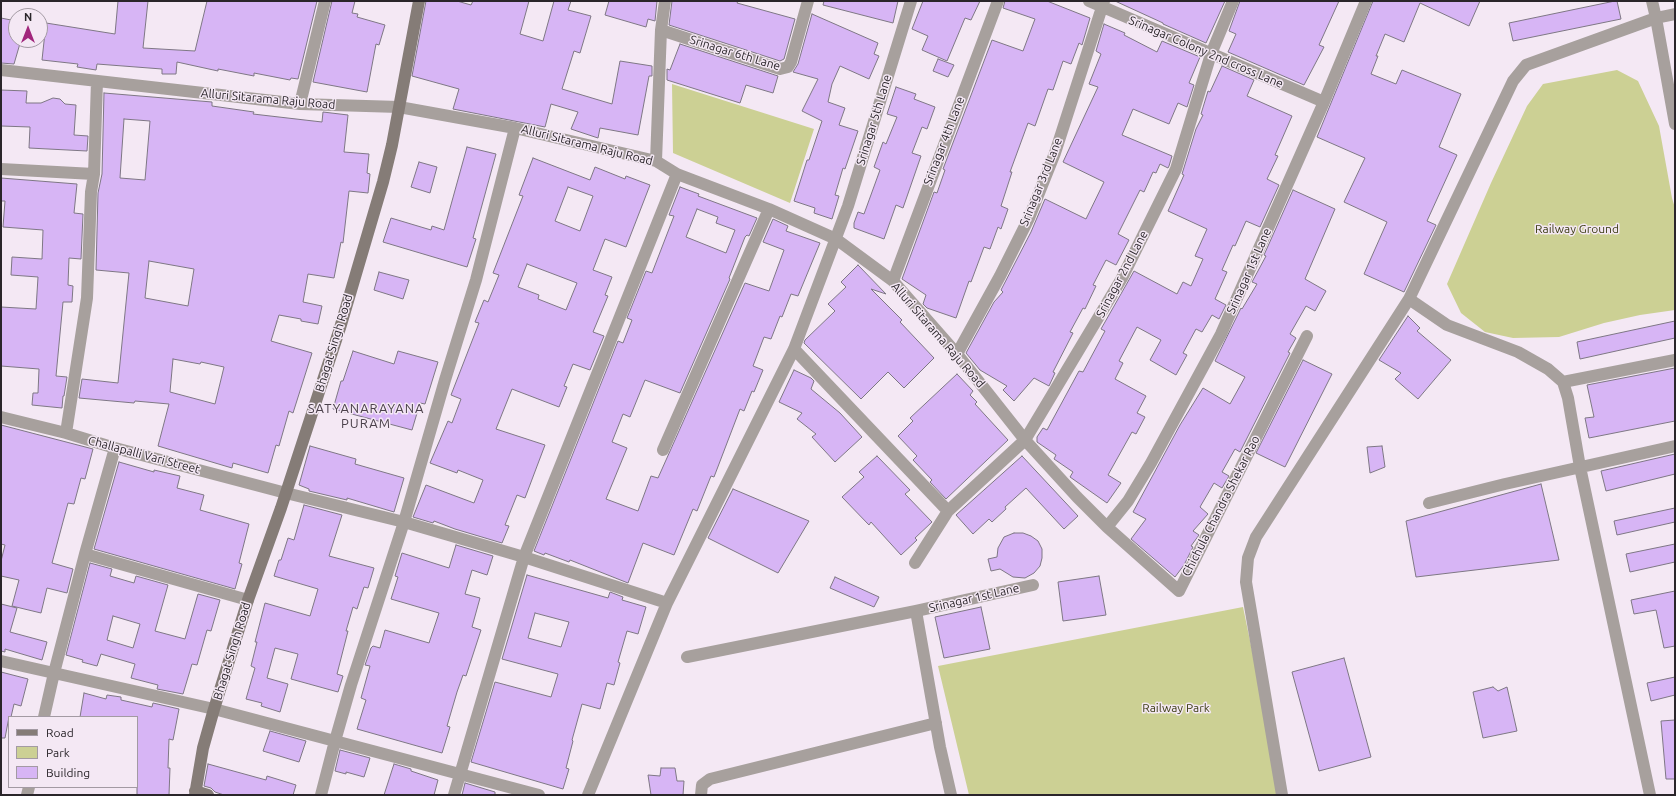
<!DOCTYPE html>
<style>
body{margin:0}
#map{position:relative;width:1676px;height:796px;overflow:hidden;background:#f4e8f4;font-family:Ubuntu,sans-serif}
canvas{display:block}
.frame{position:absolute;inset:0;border:2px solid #2a252a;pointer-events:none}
.legend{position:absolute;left:8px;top:716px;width:130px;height:72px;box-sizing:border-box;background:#f4e8f4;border:1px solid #a39aa3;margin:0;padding:5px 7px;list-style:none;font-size:12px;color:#2a252a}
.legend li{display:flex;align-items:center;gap:8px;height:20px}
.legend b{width:20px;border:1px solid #a39aa3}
.north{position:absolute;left:8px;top:8px;width:40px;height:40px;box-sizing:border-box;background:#f4e8f4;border:1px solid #a39aa3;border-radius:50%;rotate:0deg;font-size:11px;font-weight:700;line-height:16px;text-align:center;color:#2a252a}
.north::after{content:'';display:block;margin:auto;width:14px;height:18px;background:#a1267c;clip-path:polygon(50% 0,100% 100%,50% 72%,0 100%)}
</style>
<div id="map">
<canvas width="1676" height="796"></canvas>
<div class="frame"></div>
<ul class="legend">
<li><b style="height:5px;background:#857c77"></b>Road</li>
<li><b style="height:11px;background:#ccd094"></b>Park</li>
<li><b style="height:11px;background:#d7b5f5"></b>Building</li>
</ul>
<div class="north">N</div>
</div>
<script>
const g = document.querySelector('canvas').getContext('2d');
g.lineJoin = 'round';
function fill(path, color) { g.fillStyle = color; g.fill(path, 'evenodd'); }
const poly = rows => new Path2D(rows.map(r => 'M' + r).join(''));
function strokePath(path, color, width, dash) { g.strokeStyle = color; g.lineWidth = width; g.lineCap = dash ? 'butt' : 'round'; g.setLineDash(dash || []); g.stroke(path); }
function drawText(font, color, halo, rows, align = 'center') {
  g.font = font + ' Ubuntu,sans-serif'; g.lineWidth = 3; g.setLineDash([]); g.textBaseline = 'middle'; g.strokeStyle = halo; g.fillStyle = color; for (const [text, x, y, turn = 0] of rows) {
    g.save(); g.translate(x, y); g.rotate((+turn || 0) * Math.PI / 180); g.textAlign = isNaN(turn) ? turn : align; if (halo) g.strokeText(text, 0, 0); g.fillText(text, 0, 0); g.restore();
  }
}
const green = poly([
 [1617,70,1638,81,1659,126,1672,198,1675,208,1675,310,1640,315,1604,323,1559,337,1513,338,1485,332,1461,313,1447,284,1491,183,1527,106,1543,84],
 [672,84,814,129,790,203,673,153],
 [1243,607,1282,795,969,795,938,666]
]);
const building = poly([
 [118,1,148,1,143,48,195,51,207,1,317,1,298,79,291,78,290,80,254,73,254,76,218,69,218,71,177,62,176,74,162,74,162,69,97,64,96,70,77,67,78,64,42,60,46,23,115,34,118,1],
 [332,1,355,1,352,13,358,14,357,17,385,25,379,45,376,44,367,92,313,82,332,1],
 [426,1,457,1,471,5,473,1,529,1,520,34,543,41,554,1,571,1,568,10,591,16,580,53,574,51,562,89,612,104,620,61,652,66,652,76,649,76,638,135,600,128,598,138,571,129,578,112,551,104,545,127,453,109,459,89,412,76,426,1],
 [609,1,657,1,655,21,648,19,646,27,605,15,609,1],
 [672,1,738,1,737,3,795,19,784,59,780,61,669,25,672,1],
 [824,1,898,1,893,23,823,5,824,1],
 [923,1,980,1,971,20,965,18,947,61,922,50,928,36,912,29,923,1],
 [1005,1,1047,1,1090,18,1082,45,1079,43,1071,64,1063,61,1053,90,1048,89,1035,126,1028,123,1010,172,1012,172,1001,206,1008,209,1001,229,998,227,990,249,984,247,971,282,969,281,956,318,927,308,923,304,926,295,902,279,934,192,937,193,945,170,943,169,992,40,1023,51,1035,19,1003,8,1005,1],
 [1115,1,1225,1,1206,43,1163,24,1163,23,1115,1],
 [1240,1,1339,1,1319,45,1324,47,1304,85,1228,52,1236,34,1229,31,1240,1],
 [1373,1,1480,1,1469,26,1420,3,1404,42,1385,34,1376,56,1378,56,1371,74,1396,84,1402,70,1461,94,1439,147,1457,155,1427,221,1436,225,1404,292,1364,274,1387,222,1344,202,1365,158,1317,137,1373,1],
 [1615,1,1617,1,1621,19,1513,41,1509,23,1615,1],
 [812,14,878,43,874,54,879,56,869,79,840,66,832,84,828,102,845,108,839,125,858,131,845,169,843,168,835,195,839,196,832,219,814,213,815,208,794,201,807,160,809,160,822,121,802,111,818,79,793,72,798,64,812,14],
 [1,18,16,21,16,40,21,40,14,64,1,63,1,18],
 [1104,24,1125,33,1124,35,1157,52,1162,41,1200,57,1189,83,1194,85,1187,107,1178,103,1169,124,1133,109,1122,135,1172,156,1169,166,1168,168,1160,164,1156,173,1153,172,1144,192,1140,190,1118,234,1129,240,1116,265,1106,260,1093,285,1096,286,1085,309,1083,308,1070,332,1073,333,1053,372,1055,373,1049,386,1034,378,1014,401,1003,390,1007,386,980,370,966,353,994,302,1003,292,1001,290,1031,232,1045,199,1086,219,1104,182,1063,162,1098,87,1089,84,1101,54,1096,51,1104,24],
 [680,44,778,76,773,93,746,85,740,103,667,80,667,69,670,70,680,44],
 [938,59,954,65,948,77,933,71,938,59],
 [1222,66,1254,80,1247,96,1292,116,1275,155,1278,156,1267,179,1279,185,1260,227,1246,221,1235,246,1233,245,1222,270,1227,272,1215,299,1226,305,1219,319,1212,315,1202,332,1196,329,1183,353,1187,355,1176,375,1150,360,1161,340,1137,327,1119,361,1123,363,1115,379,1146,396,1137,413,1145,417,1136,434,1132,432,1108,475,1121,483,1107,503,1070,477,1073,472,1054,459,1056,455,1037,442,1037,437,1043,428,1047,430,1079,371,1083,372,1105,331,1101,329,1134,271,1177,294,1183,282,1191,286,1203,259,1195,256,1207,229,1168,211,1184,175,1182,174,1196,129,1203,115,1201,114,1208,91,1210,92,1222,66],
 [896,87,916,94,914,99,935,107,927,129,922,127,912,153,921,156,903,208,896,205,884,239,854,228,854,223,858,212,864,214,880,170,874,167,883,142,886,144,897,117,887,114,896,87],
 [1,90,27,91,26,103,41,103,53,98,60,99,65,104,76,105,74,135,88,136,87,151,29,148,30,127,1,126,1,90],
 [104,93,212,102,212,106,254,112,253,114,322,122,323,112,348,115,344,152,369,154,367,173,370,174,368,193,349,191,343,243,341,242,334,278,308,274,303,302,322,306,318,324,301,321,301,319,279,315,271,341,312,353,293,413,289,411,279,446,276,445,268,473,233,463,232,468,158,446,169,404,135,401,134,403,79,398,82,379,118,383,129,273,96,270,98,193,102,174,104,93],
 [124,119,150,121,145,180,120,178,124,119],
 [149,261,194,269,188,306,145,298,149,261],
 [173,359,200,364,201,362,224,367,215,404,170,392,173,359],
 [467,147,496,154,473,238,476,239,467,267,383,242,391,218,431,230,432,226,444,230,467,147],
 [533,158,590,180,595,167,625,179,626,176,650,185,626,247,605,239,593,270,612,277,605,295,608,296,593,332,604,336,590,370,573,364,564,386,567,387,559,407,512,389,496,429,545,445,525,498,517,495,505,525,509,526,502,543,455,529,434,521,433,523,413,517,426,485,474,503,483,480,458,470,457,473,430,463,448,421,452,423,461,399,451,395,479,323,475,322,484,300,488,302,499,275,493,273,523,196,519,195,533,158],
 [568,187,593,196,580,231,555,221,568,187],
 [527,264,577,283,566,310,538,299,539,295,518,287,527,264],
 [419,162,437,167,430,193,411,187,419,162],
 [1,178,77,184,74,213,83,214,81,259,69,258,68,285,73,286,72,302,63,302,56,376,67,377,64,396,63,396,62,408,32,405,33,393,38,393,39,369,1,366,1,307,36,309,38,277,11,275,12,257,42,259,43,230,3,227,5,201,1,201,1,178],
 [680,187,699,194,698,196,757,218,749,236,747,235,745,237,729,278,730,279,680,393,645,380,630,417,623,414,612,442,627,448,606,499,638,511,651,476,658,478,745,283,769,291,784,250,763,242,773,219,788,226,786,231,820,243,798,296,791,294,782,317,780,316,771,339,764,337,753,366,763,370,754,392,752,391,744,411,740,409,714,477,711,476,697,511,693,509,674,555,643,543,628,583,570,560,569,562,545,553,544,555,534,551,618,341,623,343,632,320,627,318,646,271,652,273,674,216,669,215,680,187],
 [697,209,718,217,716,223,735,230,726,253,686,237,697,209],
 [1293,190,1335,209,1305,279,1326,291,1315,311,1306,306,1290,334,1296,338,1288,352,1290,353,1240,452,1235,449,1222,472,1229,476,1222,488,1214,483,1200,507,1208,514,1193,531,1199,535,1191,546,1193,547,1184,565,1175,577,1131,539,1146,519,1133,512,1180,425,1203,388,1230,404,1245,377,1215,361,1241,308,1242,309,1257,284,1252,282,1266,256,1264,255,1293,190],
 [858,265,886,294,871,289,902,320,900,322,934,358,904,388,888,372,861,399,804,343,805,340,835,311,828,304,846,287,841,282,858,265],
 [379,272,409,280,403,299,374,290,379,272],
 [1408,316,1420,328,1417,331,1451,360,1418,399,1395,379,1401,373,1379,360,1408,316],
 [1675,321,1675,338,1580,359,1577,342,1675,321],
 [353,351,394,364,398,351,438,362,425,404,420,403,412,430,333,409,341,381,343,381,353,351],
 [1303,360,1332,374,1285,467,1256,453,1303,360],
 [1675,368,1675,421,1589,438,1585,418,1594,417,1587,385,1675,368],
 [794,370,811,378,814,381,811,389,840,413,862,437,835,462,812,437,816,434,797,419,802,413,779,402,794,370],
 [957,374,973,391,970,395,977,402,975,404,1008,440,946,499,930,482,932,480,913,460,917,456,898,436,913,421,910,418,957,374],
 [1,425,93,449,85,479,81,478,74,504,68,503,52,563,73,569,67,593,47,588,41,613,12,606,19,580,1,576,1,561,5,545,1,544,1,425],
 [310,446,356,459,355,464,404,478,394,512,347,498,347,500,309,491,309,489,299,485,310,446],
 [1382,446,1385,467,1370,473,1367,447,1382,446],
 [1675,454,1675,474,1606,491,1601,471,1675,454],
 [877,456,910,490,905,494,932,522,915,538,917,540,901,555,871,522,869,525,842,497,864,477,859,472,877,456],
 [1022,456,1078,516,1064,529,1026,488,1005,507,1006,509,992,522,989,519,973,534,956,515,1022,456],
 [119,462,154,472,154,470,180,476,177,488,204,495,200,510,249,524,239,563,242,564,235,589,94,549,119,462],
 [1541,484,1559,560,1416,577,1406,521,1541,484],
 [733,489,809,521,778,573,708,538,733,489],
 [304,505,342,515,329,556,374,568,368,588,364,587,357,609,353,607,346,631,348,631,337,674,343,676,338,692,291,679,298,654,275,648,267,678,288,684,280,712,261,706,262,703,246,699,255,668,251,666,257,642,255,642,265,603,310,616,318,589,274,576,279,560,281,560,288,538,294,540,304,505],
 [1675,508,1675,522,1617,535,1614,521,1675,508],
 [1014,533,1023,533,1031,536,1038,541,1042,549,1042,558,1040,566,1034,573,1025,578,1013,577,1000,569,991,571,988,559,997,557,998,548,1004,537,1014,533],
 [1675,544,1675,562,1630,572,1626,554,1675,544],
 [456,545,493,556,487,575,472,570,465,594,480,598,472,627,481,630,466,676,463,675,457,692,447,726,450,727,442,753,357,729,366,700,361,698,370,666,365,665,371,648,373,646,380,648,385,630,429,643,439,613,391,599,398,577,395,576,402,553,449,568,456,545],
 [90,563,112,569,110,576,134,583,136,576,168,585,155,631,185,639,198,594,220,600,211,631,207,630,197,665,192,664,183,694,157,689,158,685,131,678,135,664,101,654,97,666,82,662,83,660,66,655,90,563],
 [113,616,140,624,133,648,107,640,113,616],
 [527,575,608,598,610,592,623,597,622,600,646,607,638,634,627,631,618,662,620,663,614,685,607,683,600,709,582,704,572,740,573,741,566,768,569,769,563,789,471,762,495,682,551,697,558,674,502,659,527,575],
 [535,613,569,622,561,647,528,638,535,613],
 [1099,576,1106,615,1063,621,1058,582,1099,576],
 [835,577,879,597,874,607,830,588,835,577],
 [1675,591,1675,646,1664,648,1656,610,1634,614,1631,600,1675,591],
 [1,604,17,608,10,632,47,642,42,660,5,649,5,652,1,651,1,604],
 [981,607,990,649,944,658,935,617,981,607],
 [1344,658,1371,757,1319,771,1292,672,1344,658],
 [1,672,28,679,21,706,14,704,11,717,9,717,5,738,1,738,1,672],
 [1675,677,1675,695,1651,701,1647,683,1675,677],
 [1493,687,1498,691,1507,687,1517,731,1483,738,1473,692,1493,687],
 [84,693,106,699,107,695,121,697,121,700,152,707,153,703,179,709,173,740,169,739,168,768,170,768,169,795,137,795,137,717,80,717,84,693],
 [1675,720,1675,779,1666,779,1661,721,1675,720],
 [270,731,306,741,299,762,263,751,270,731],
 [340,750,370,758,364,777,346,772,346,774,335,771,340,750],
 [208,764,266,780,267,776,296,785,293,795,224,795,215,792,211,788,204,786,208,764],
 [394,764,411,769,411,771,438,780,434,795,384,795,394,764],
 [661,768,675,768,677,781,684,781,683,795,651,795,648,775,660,776,661,768],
 [465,783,495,792,495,795,462,795,465,783]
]);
const street = poly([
 [1089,1,1324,102],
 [1652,1,1656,18,1675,14],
 [661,30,780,69,788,67,791,62,808,1],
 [1,70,300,104,399,107,515,128,656,161,677,174,769,209,836,239,893,281,957,354,1025,440,1077,497,1107,527,1179,591,1307,336],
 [300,104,325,1],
 [656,161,661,30,665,1],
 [1,169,94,174],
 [893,281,998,1],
 [794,349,948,511],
 [957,354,1000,276,1029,218,1055,153,1104,1],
 [1563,382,1675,360],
 [1,417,66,433,115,448,286,493,404,522,524,557,667,603],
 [66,433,87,298,91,192,94,174,97,81],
 [663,450,769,209],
 [1429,503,1505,484,1675,446],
 [1107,527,1128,501,1151,463,1221,334,1324,102,1366,1],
 [85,554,115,448],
 [915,563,948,511,1025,440,1122,278,1176,169,1211,54,1233,1],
 [248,600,85,554,54,673,214,709,539,795],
 [916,611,940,747,951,795],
 [687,657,916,611,1033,585],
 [1,661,54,673,44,717],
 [27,795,29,787],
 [321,795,335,741,351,685,404,522,445,380,476,280,515,128],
 [454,795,524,557,677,174],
 [588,795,667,603,794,349,848,206,911,1],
 [701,795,702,785,710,779,936,723],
 [1282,795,1246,582,1248,558,1256,537,1409,299],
 [1650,795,1580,467,1568,398,1563,382,1548,369,1518,352,1447,325,1409,299,1513,81,1526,65,1656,18,1675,124]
]);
const secondary = poly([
 [195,791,208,795],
 [195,795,203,748,214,709,248,600,281,508,340,328,383,182,392,145,419,1]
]);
const streetNames = [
 ["Srinagar Colony 2nd cross Lane",1206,52,23],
 ["Srinagar 6th Lane",735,53,17],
 ["Alluri Sitarama Raju Road",268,99,5],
 ["Srinagar 5th Lane",874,120,-73],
 ["Srinagar 4th Lane",944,141,-69],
 ["Alluri Sitarama Raju Road",587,145,14],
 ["Srinagar 3rd Lane",1041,182,-68],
 ["Srinagar 1st Lane",1249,271,-66],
 ["Srinagar 2nd Lane",1122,274,-62],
 ["Alluri Sitarama Raju Road",938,335,49],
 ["Bhagat Singh Road",334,343,-73],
 ["Challapalli Vari Street",144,455,15],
 ["Chichula Chandra Shekar Rao",1221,506,-63],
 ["Srinagar 1st Lane",974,598,-13],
 ["Bhagat Singh Road",232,651,-73]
];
const parkNames = [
 ["Railway Ground",1577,229],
 ["Railway Park",1176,708]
];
const neighbourhoodNames = [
 ["SATYANARAYANA",366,409],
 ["PURAM",366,424]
];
fill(green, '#ccd094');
fill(building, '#d7b5f5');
strokePath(building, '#7e7784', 1);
strokePath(street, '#a7a09d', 12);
strokePath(secondary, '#857c77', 12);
drawText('12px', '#2a252a', '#f4e8f4', streetNames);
drawText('12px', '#3b3c13', '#f4e8f4', parkNames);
g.letterSpacing = '1px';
drawText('13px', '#4b414b', '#f4e8f4', neighbourhoodNames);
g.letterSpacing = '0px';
</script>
